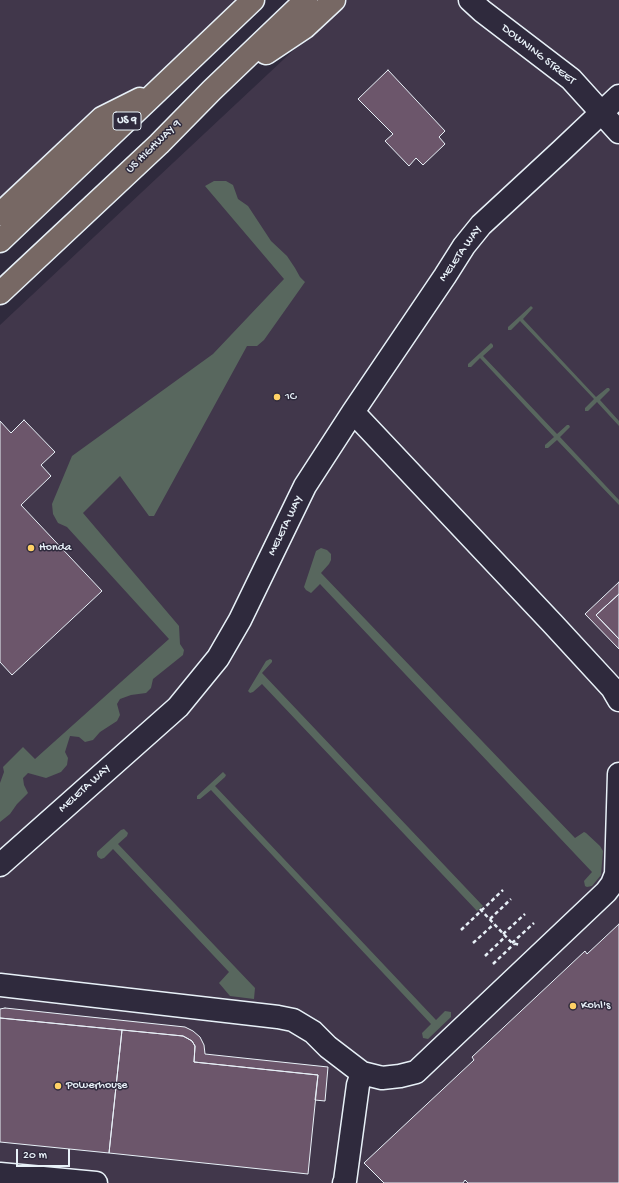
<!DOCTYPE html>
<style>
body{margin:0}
#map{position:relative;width:619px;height:1183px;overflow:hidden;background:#2f2a3d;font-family:"Gochi Hand",sans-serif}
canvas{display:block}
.scale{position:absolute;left:16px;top:1149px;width:54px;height:18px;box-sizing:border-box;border:2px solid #e8f1f8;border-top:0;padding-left:5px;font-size:12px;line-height:14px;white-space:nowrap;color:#e8f1f8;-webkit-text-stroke:3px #2f2a3d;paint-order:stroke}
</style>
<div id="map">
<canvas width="619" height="1183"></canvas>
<div class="scale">20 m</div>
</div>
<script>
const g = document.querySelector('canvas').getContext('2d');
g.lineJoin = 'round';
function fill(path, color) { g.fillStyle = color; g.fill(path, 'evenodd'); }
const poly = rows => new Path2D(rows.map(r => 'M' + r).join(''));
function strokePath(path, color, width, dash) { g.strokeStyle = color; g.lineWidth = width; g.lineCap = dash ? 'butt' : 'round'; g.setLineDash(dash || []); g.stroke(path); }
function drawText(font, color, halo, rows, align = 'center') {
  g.font = font + ' "Gochi Hand",sans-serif'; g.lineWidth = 3; g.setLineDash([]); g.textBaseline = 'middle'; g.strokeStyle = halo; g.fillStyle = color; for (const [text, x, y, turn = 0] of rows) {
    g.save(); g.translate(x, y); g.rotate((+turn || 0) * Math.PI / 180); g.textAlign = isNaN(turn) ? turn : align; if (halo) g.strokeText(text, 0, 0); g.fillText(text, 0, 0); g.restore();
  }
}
const built = poly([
 [0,0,253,0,0,241],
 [347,0,619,0,619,1183,0,1183,0,325]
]);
const green = poly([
 [214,181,226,181,233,185,238,199,248,206,271,241,287,256,295,268,300,277,305,282,264,340,257,346,247,346,154,516,149,516,120,476,83,513,179,626,180,644,184,650,183,655,153,679,151,688,146,693,131,695,120,699,117,704,120,715,117,721,100,732,93,740,85,742,79,737,70,736,65,752,68,758,67,765,61,772,46,778,28,773,23,778,24,785,28,793,17,804,10,814,0,822,0,783,4,772,3,767,23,747,35,759,169,639,67,527,58,523,53,514,52,504,72,456,213,354,284,279,205,186],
 [531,306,533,308,532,309,523,319,596,397,607,388,609,388,610,390,600,400,619,421,619,426,597,402,588,411,585,411,585,408,594,399,520,321,511,330,508,330,508,327],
 [491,343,493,345,493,347,483,356,557,434,567,425,569,425,570,427,560,437,619,500,619,505,557,440,548,448,545,448,545,445,554,437,480,358,471,367,468,367,468,364],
 [321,548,327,550,331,554,331,560,329,564,321,573,575,838,584,832,586,833,600,846,603,851,601,875,592,886,587,887,585,886,584,881,592,872,320,584,311,593,306,590,304,587,316,551],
 [270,659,272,660,272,662,262,673,483,906,477,911,262,684,253,692,250,693,248,691,266,661],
 [223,772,226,775,225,777,215,786,436,1020,445,1011,451,1012,451,1017,428,1039,423,1038,422,1033,431,1024,211,790,200,799,197,799,197,796],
 [124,829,128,833,127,836,118,844,255,988,254,999,230,996,219,983,229,972,113,849,104,858,101,859,98,857,97,855,97,852,121,830]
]);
const building = poly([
 [388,70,445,131,439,137,445,144,423,165,416,158,409,166,385,141,393,134,358,99,388,70],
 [24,420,55,452,41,465,51,476,21,505,102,591,12,675,0,662,0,421,11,433,24,420],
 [619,582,619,594,596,615,619,639,619,649,585,614,619,582],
 [619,594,619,639,596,615,619,594],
 [619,924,619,1183,468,1183,465,1180,463,1183,384,1183,364,1163,474,1060,472,1057,585,951,587,954,619,924],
 [5,1008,185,1027,193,1031,200,1037,204,1045,205,1054,328,1067,325,1101,315,1100,318,1075,194,1062,195,1046,192,1041,183,1036,0,1018,0,1009,5,1008],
 [0,1018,122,1030,109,1153,0,1142,0,1018],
 [122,1030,183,1036,187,1038,192,1041,195,1046,194,1062,318,1075,308,1174,109,1153,122,1030]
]);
const path = poly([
 [480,909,512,943,520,945],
 [490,919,511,899],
 [461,930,503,890],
 [503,934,525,914],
 [473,943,494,924],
 [512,943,534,923],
 [485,956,506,936],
 [493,964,514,944]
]);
const minor = poly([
 [470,0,482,11,571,79,619,132],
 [353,412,553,624,612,688,619,700],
 [0,865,178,707,218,658,240,620,305,486,353,412,445,276,464,246,481,225,561,151,619,96],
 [0,985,278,1017,293,1020,313,1032,328,1047,362,1073,382,1078,400,1076,416,1072,606,892,612,884,616,874,619,774],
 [0,1174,96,1183],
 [344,1183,345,1181,358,1085,362,1073]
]);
const highway = poly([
 [266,53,305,27,334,0],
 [0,214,102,118,140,99],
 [0,241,253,0],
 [0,293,159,144,212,90,306,0]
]);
const markers = [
 [277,397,4,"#ffd166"],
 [31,548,4,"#ffd166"],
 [573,1006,4,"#ffd166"],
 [58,1086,4,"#ffd166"]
];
const shields = [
 [127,121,28]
];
const shieldNames = [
 ["US 9",127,121]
];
const streetNames = [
 ["DOWNING STREET",538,55,38],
 ["US HIGHWAY 9",154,147,-44],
 ["MELETA WAY",461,254,-55],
 ["MELETA WAY",286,526,-64],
 ["MELETA WAY",85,789,-42]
];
const poiNames = [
 ["1C",285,397],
 ["Honda",39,548],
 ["Kohl's",581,1006],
 ["Powerhouse",66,1086]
];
fill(built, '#41374b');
fill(green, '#58675e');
fill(building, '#6c566b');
strokePath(building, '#e8f1f8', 1);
strokePath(minor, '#e8f1f8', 25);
strokePath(highway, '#e8f1f8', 25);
strokePath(path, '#e8f1f8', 2.5, [4, 3]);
strokePath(minor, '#2f2a3d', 22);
strokePath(highway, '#776864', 22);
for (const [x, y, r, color] of markers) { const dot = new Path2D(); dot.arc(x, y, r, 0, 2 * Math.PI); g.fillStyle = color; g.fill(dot); strokePath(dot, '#2f2a3d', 1.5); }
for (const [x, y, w] of shields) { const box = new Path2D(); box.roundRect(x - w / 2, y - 9, w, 18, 3); g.fillStyle = '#2f2a3d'; g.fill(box); strokePath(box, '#e8f1f8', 1); }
drawText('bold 11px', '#e8f1f8', null, shieldNames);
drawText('12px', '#e8f1f8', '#2f2a3d', streetNames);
drawText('12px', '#e8f1f8', '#2f2a3d', poiNames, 'left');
</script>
